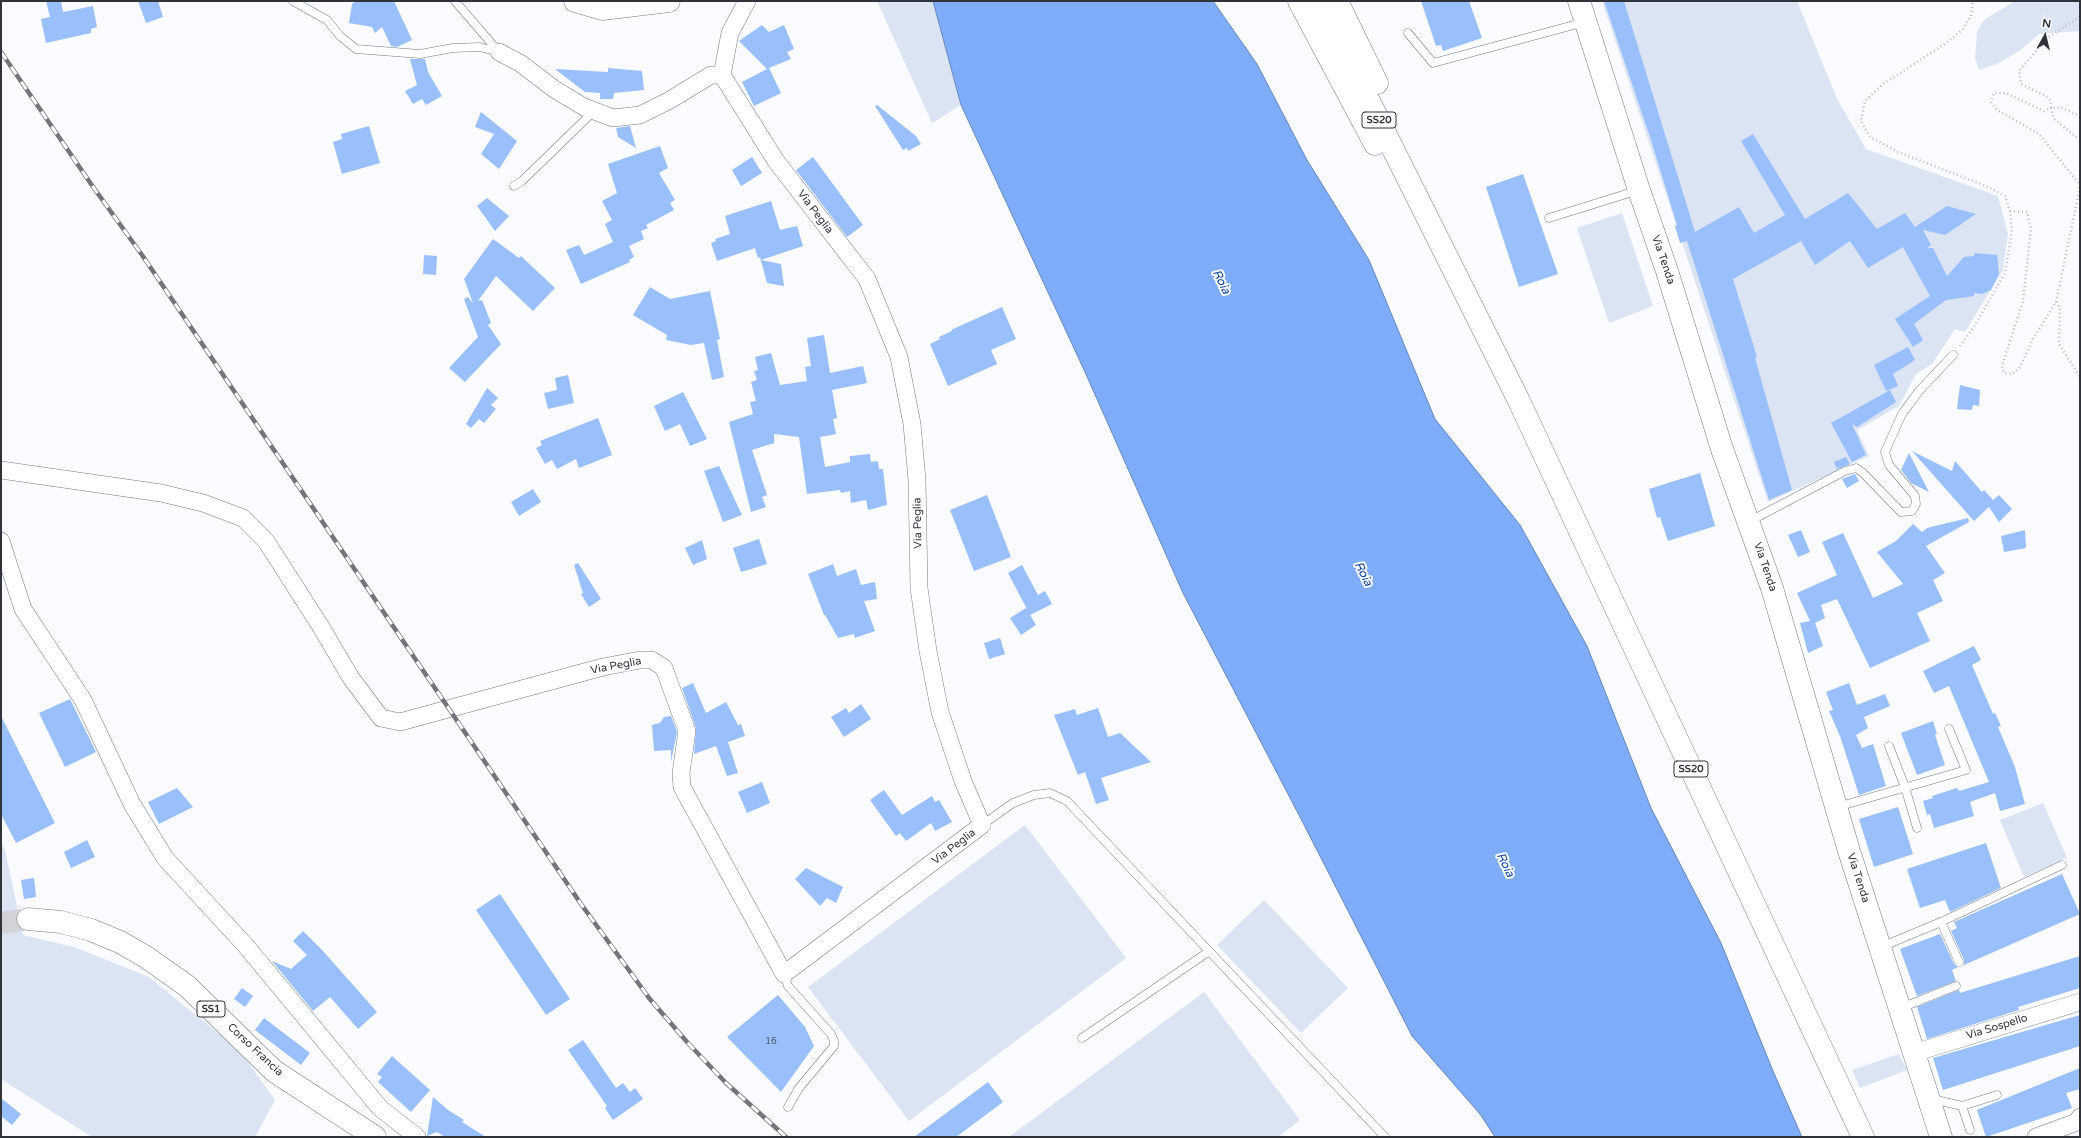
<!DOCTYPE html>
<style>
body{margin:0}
#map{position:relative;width:2081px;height:1138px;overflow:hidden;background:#f9fbff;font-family:"Varela Round",sans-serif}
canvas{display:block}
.frame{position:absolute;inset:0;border:2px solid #30343a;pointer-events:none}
.north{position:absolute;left:2025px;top:16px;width:40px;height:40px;-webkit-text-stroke:3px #fff;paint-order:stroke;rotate:8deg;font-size:11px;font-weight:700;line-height:16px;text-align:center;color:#30343a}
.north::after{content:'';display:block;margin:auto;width:14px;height:18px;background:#30343a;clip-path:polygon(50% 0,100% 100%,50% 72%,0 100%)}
</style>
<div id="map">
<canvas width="2081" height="1138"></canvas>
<div class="frame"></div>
<div class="north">N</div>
</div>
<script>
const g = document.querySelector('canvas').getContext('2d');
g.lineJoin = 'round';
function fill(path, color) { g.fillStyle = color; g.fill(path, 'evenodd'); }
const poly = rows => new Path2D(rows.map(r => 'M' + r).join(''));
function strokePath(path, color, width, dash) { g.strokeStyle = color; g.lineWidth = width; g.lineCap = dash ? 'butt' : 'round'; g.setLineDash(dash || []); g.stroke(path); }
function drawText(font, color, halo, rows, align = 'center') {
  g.font = font + ' "Varela Round",sans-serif'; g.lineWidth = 4; g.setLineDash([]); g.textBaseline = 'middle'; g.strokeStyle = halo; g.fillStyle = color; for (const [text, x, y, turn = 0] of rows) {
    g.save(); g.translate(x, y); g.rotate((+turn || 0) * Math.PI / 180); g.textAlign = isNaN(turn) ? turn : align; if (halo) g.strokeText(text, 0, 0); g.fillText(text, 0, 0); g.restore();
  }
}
const green = poly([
 [877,1,933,1,961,105,932,123],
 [1602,1,1797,1,1837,99,1866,149,1998,196,2008,234,2003,270,1965,332,1955,329,1932,364,1916,374,1899,406,1857,430,1869,456,1768,502],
 [2015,1,2080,1,2080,31,2039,34,2022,49,1999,63,1979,70,1975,59,1977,32,1984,20],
 [1622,213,1653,306,1609,323,1577,228],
 [2043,803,2067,858,2024,877,2000,820],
 [1025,825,1126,958,909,1121,808,987],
 [1,843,5,850,23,935,74,947,149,977,240,1051,275,1100,255,1137,92,1137,1,1079],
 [1264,900,1348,988,1301,1033,1217,945],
 [1204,992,1300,1120,1278,1137,1009,1137],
 [1899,1054,1907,1070,1860,1088,1852,1070]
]);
const water = poly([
 [933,1,1213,1,1257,64,1307,160,1369,260,1435,419,1520,525,1587,646,1651,808,1721,943,1773,1071,1802,1137,1495,1137,1480,1114,1412,1036,1300,817,1183,593,1085,372,961,105,933,1]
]);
const building = poly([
 [46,1,61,1,63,12,93,6,97,27,91,29,91,33,46,43,41,19,50,17],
 [138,1,158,1,163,17,146,23],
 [356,1,394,1,412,40,397,47,391,46,382,27,375,33,372,27,349,23,352,4],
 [1421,1,1469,1,1482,38,1443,51,1441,45,1436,46],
 [1604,1,1624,1,1695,232,1739,207,1754,233,1785,215,1741,141,1753,134,1805,219,1848,193,1877,229,1905,213,1915,227,1947,206,1976,214,1945,235,1923,230,1931,245,1927,248,1933,248,1947,276,1964,257,1974,256,1974,253,1997,255,1999,274,1991,290,1982,294,1974,293,1974,296,1946,300,1914,324,1923,340,1913,347,1895,319,1930,296,1903,247,1868,268,1850,241,1815,265,1801,241,1733,279,1757,357,1755,358,1792,490,1769,500,1687,241,1680,243,1675,226,1677,225,1651,140],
 [762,25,769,32,784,25,794,49,787,52,791,59,769,68,781,93,754,106,742,82,767,69,739,41],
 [410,59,425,59,428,72,442,96,426,105,422,99,413,104,405,91,417,85],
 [608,68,642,71,644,90,614,93,613,99,600,99,600,93,585,92,555,69,608,72],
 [877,105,916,136,921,144,908,151,907,148,903,150,875,106],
 [481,112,517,141,499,169,481,154,494,134,475,127],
 [369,126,380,163,342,174,333,142,342,139,341,134],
 [630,126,636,148,618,137,616,128],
 [660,146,668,168,659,173,675,200,670,203,674,210,646,225,648,228,641,231,644,239,629,246,634,257,629,260,630,262,581,284,566,250,579,245,584,255,613,242,605,224,612,220,602,201,617,193,608,164],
 [752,157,762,173,741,186,732,170],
 [813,157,863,225,847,237,796,170],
 [1523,174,1558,274,1519,287,1486,187],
 [487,198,509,216,495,231,477,206],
 [771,201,780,230,797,226,803,246,761,260,781,264,784,286,767,283,760,257,758,258,755,248,717,261,711,243,716,241,715,239,730,234,725,216],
 [493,239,519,258,521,256,555,288,533,311,496,276,478,301,482,300,491,323,488,325,501,344,465,382,449,368,478,337,464,299,468,297,473,303,464,279],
 [424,255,437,256,436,275,423,274],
 [650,287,670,299,710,291,720,339,717,340,724,377,712,380,704,343,691,345,666,340,667,335,633,315],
 [1002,307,1016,339,991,350,997,364,948,386,930,344,940,339,939,337,952,331,951,330],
 [824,335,830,373,863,366,867,383,832,390,837,418,833,419,836,434,820,437,825,467,850,462,850,456,870,454,871,462,878,461,879,469,883,469,887,505,868,510,866,500,851,503,850,491,841,493,840,490,807,494,799,437,774,434,774,443,752,450,767,495,762,497,766,507,751,512,729,422,753,414,750,402,756,401,751,382,757,380,754,371,758,370,755,357,771,353,780,385,807,381,805,367,811,366,807,338],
 [1908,347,1915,360,1893,374,1898,386,1886,391,1874,365],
 [568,375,574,403,548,409,544,393,557,390,555,378],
 [1960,385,1980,390,1979,406,1973,405,1972,410,1957,409],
 [487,388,498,398,491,405,496,409,484,423,479,419,471,428,466,424],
 [1890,390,1896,402,1857,427,1852,424,1866,455,1852,462,1831,423],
 [683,392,707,439,690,446,680,424,665,431,654,406],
 [598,418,612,455,579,468,576,459,557,469,552,460,545,464,536,448,542,445,540,441],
 [1912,451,1952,471,1955,461,1982,492,1984,490,1993,500,1999,495,2012,509,1999,522,1989,507,1974,521],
 [1909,453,1929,492,1911,483,1901,470],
 [1846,457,1850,464,1837,469,1834,462],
 [719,466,742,515,723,522,704,471],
 [1700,473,1715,526,1668,541,1660,517,1657,518,1649,489],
 [1855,474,1859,481,1847,488,1842,479],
 [533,489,541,502,519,516,511,502],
 [987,495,1011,557,974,571,950,510],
 [1968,518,1969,522,1926,546,1945,573,1933,580,1943,601,1917,613,1930,641,1870,668,1837,599,1821,605,1825,618,1815,623,1823,646,1808,653,1800,623,1810,621,1797,593,1837,575,1822,542,1843,533,1873,598,1903,584,1877,552,1896,541,1913,524,1922,532,1927,528],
 [1801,530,1810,552,1798,557,1788,535],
 [2025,530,2026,548,2004,552,2001,536],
 [759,539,767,564,741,572,733,548],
 [702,540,707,559,693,565,685,548],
 [578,563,601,599,589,607,581,594,583,593,574,565],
 [833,564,837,576,856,569,861,585,875,582,877,599,864,601,875,631,855,638,854,634,838,638,825,615,824,615,808,574],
 [1022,565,1038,595,1045,591,1052,604,1030,615,1036,625,1021,635,1010,618,1026,608,1027,609,1008,573],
 [1000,638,1005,654,989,659,984,643],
 [1974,646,1981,660,1972,665,1993,714,1995,713,2001,726,1998,727,2015,767,2025,804,2000,811,1995,793,1970,802,1974,816,1934,828,1930,814,1927,815,1923,801,1933,798,1932,796,1957,788,1959,791,1989,782,1949,686,1934,693,1923,671],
 [693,683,706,713,726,702,738,725,741,724,745,736,728,742,738,773,727,776,716,746,694,754,696,728,682,688],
 [1849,683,1857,705,1885,694,1890,706,1864,717,1868,728,1856,735,1862,748,1873,744,1886,786,1859,795,1840,736,1829,711,1833,710,1826,692],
 [70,699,96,752,65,767,39,713],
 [861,704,871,719,844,737,831,717,846,708,849,713],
 [1098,708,1108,737,1120,733,1151,762,1101,778,1109,800,1096,804,1085,772,1078,775,1054,715,1075,709,1077,715],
 [1,716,55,823,16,843,1,814],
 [671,716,677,732,671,762,671,750,654,751,652,725,660,723,664,717],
 [1933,721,1937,734,1935,735,1945,765,1917,775,1901,733],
 [762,782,770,803,747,813,738,792],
 [177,788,193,807,159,824,148,802],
 [884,790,902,815,932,796,935,802,939,800,952,822,935,831,931,823,906,841,900,833,896,836,870,800],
 [1898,807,1913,854,1874,867,1859,819],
 [87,840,95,857,71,868,64,852],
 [1986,843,2001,888,1950,912,1945,900,1920,908,1907,869],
 [806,868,843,887,836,903,827,898,820,906,795,879],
 [2062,874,2080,914,1964,965,1964,960,1951,931,1957,928,1954,922],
 [34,878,36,897,24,899,21,880],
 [500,894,570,999,546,1015,476,910],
 [303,931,323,951,377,1012,358,1029,330,997,313,1011,272,961,291,969,307,955,293,941],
 [1940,934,1954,964,1958,967,1952,970,1956,981,1917,996,1900,949],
 [2080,956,2080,988,2018,1007,2019,1010,1927,1039,1917,1007,1959,990,1960,993],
 [242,988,253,996,245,1007,234,999],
 [778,995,805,1027,814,1046,781,1092,727,1037],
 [2080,1015,2080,1046,1943,1090,1933,1058],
 [264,1018,310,1053,301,1065,255,1030],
 [583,1040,616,1088,623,1083,630,1092,635,1088,643,1099,613,1120,605,1108,607,1106,568,1050],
 [392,1056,430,1090,411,1112,378,1082,382,1077,377,1074],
 [2080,1068,2080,1089,2066,1093,2072,1108,1986,1137,1977,1110],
 [988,1082,1003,1102,956,1137,914,1137],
 [433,1097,448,1110,464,1120,462,1122,486,1137,445,1137,437,1132,427,1136],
 [1,1098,21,1114,12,1125,1,1116]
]);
const primaryTunnel = poly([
 [1,923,28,919]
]);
const path = poly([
 [2080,17,2047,38,2019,71,2021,84,2046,96,2051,101,2051,108,2060,107,2080,116],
 [2080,140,2054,119,2051,108,2044,111,2006,93,1994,93,1991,102,1997,110,2039,134,2080,185],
 [2010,211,2027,212,2031,229,2023,301,2002,366,2004,373,2012,374,2019,369,2033,339,2056,302,2080,187],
 [2056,302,2060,308,2059,344,2080,377],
 [1960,346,1974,327,2005,273,2012,232,2010,211,2005,196,1986,186,1898,152,1870,137,1861,121,1865,101,1882,85,1946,43,1963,29,1971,16,1973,1]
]);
const lane = poly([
 [293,1,327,20,340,36,356,49,420,54,453,48,480,47,499,52],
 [455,1,498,51],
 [1408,33,1433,63,1585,22],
 [514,186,522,181,594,111],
 [1549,218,1639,190],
 [1750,521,1845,471,1856,468,1863,473,1901,512,1912,511,1916,504,1915,496,1889,465,1885,452,1902,414,1919,391,1953,355],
 [1889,746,1905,787,1917,828],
 [1837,807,1966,770,1949,729],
 [982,825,1013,803,1034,795,1050,793,1067,801,1385,1137],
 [1941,922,2062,865],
 [1881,947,1941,922,1959,962],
 [784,974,788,986,831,1034,834,1041,834,1046,799,1088,788,1107],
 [1901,1008,1956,986],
 [1082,1038,1208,952],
 [1932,1099,1962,1106,1997,1095],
 [1962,1106,1970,1130]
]);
const street = poly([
 [499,52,520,63,554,89,584,107,613,118,640,115,670,100,711,75,722,75],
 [1,470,161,493,203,503,243,518,266,541,321,627,351,678,381,718,400,722,603,667,640,660,652,660,664,668,687,731,681,773,682,787,784,974,982,825,963,781,940,712,928,651,919,588,917,480,912,424,899,357,867,279,776,161,722,75,730,33,747,1],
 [1,541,23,609,83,700,132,804,165,858,246,946,380,1108,417,1137],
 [1914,1053,2080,1002],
 [2036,1137,2077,1122,2080,1117]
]);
const secondary = poly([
 [1579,1,1639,190,1667,271,1722,449,1772,588,1849,851,1941,1137]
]);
const primary = poly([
 [1299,1,1375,144],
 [1319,1,1519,401,1863,1137],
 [1337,1,1377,83],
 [28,919,61,922,91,930,120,942,146,957,187,986,274,1071,375,1137]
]);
const highway = poly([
 [575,1,602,9,669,1]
]);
const rail = poly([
 [1,52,91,184,142,255,581,904,649,998,687,1042,726,1083,786,1137]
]);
const numberNames = [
 ["16",771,1042]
];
const shields = [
 [1379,120,34],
 [1691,769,34],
 [211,1009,28]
];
const shieldNames = [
 ["SS20",1379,120],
 ["SS20",1691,769],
 ["SS1",211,1009]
];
const streetNames = [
 ["Via Peglia",815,212,53],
 ["Via Tenda",1663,260,71],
 ["Via Peglia",918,523,-91],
 ["Via Tenda",1765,567,71],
 ["Via Peglia",616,666,-11],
 ["Via Peglia",954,847,-37],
 ["Via Tenda",1858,878,72],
 ["Via Sospello",1997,1027,-17],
 ["Corso Francia",255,1050,43]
];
const waterNames = [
 ["Roia",1221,282,64],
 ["Roia",1363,574,64],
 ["Roia",1505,865,64]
];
fill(green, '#dbe4f2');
fill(water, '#7eacf8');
strokePath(water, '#6788bf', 1);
fill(building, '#9abffd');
strokePath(primaryTunnel, '#d1d3d8', 22, [22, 11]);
strokePath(lane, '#747c8a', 9);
strokePath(street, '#747c8a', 18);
strokePath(secondary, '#747c8a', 23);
strokePath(primary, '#747c8a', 23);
strokePath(highway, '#747c8a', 23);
strokePath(path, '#babcc1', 2.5, [1, 3]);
strokePath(lane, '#fff', 8);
strokePath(street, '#fff', 17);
strokePath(secondary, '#fff', 22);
strokePath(primary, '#fff', 22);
strokePath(highway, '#fff', 22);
strokePath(rail, '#72767b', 4.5);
strokePath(rail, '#fff', 3, [9]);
drawText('9px', '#4a576b', null, numberNames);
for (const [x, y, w] of shields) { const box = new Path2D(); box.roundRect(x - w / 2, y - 8, w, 16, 3); g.fillStyle = '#fff'; g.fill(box); strokePath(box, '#30343a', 1); }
drawText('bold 10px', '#30343a', null, shieldNames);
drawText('11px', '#30343a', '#fff', streetNames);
drawText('italic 12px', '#0e449a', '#fff', waterNames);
</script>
